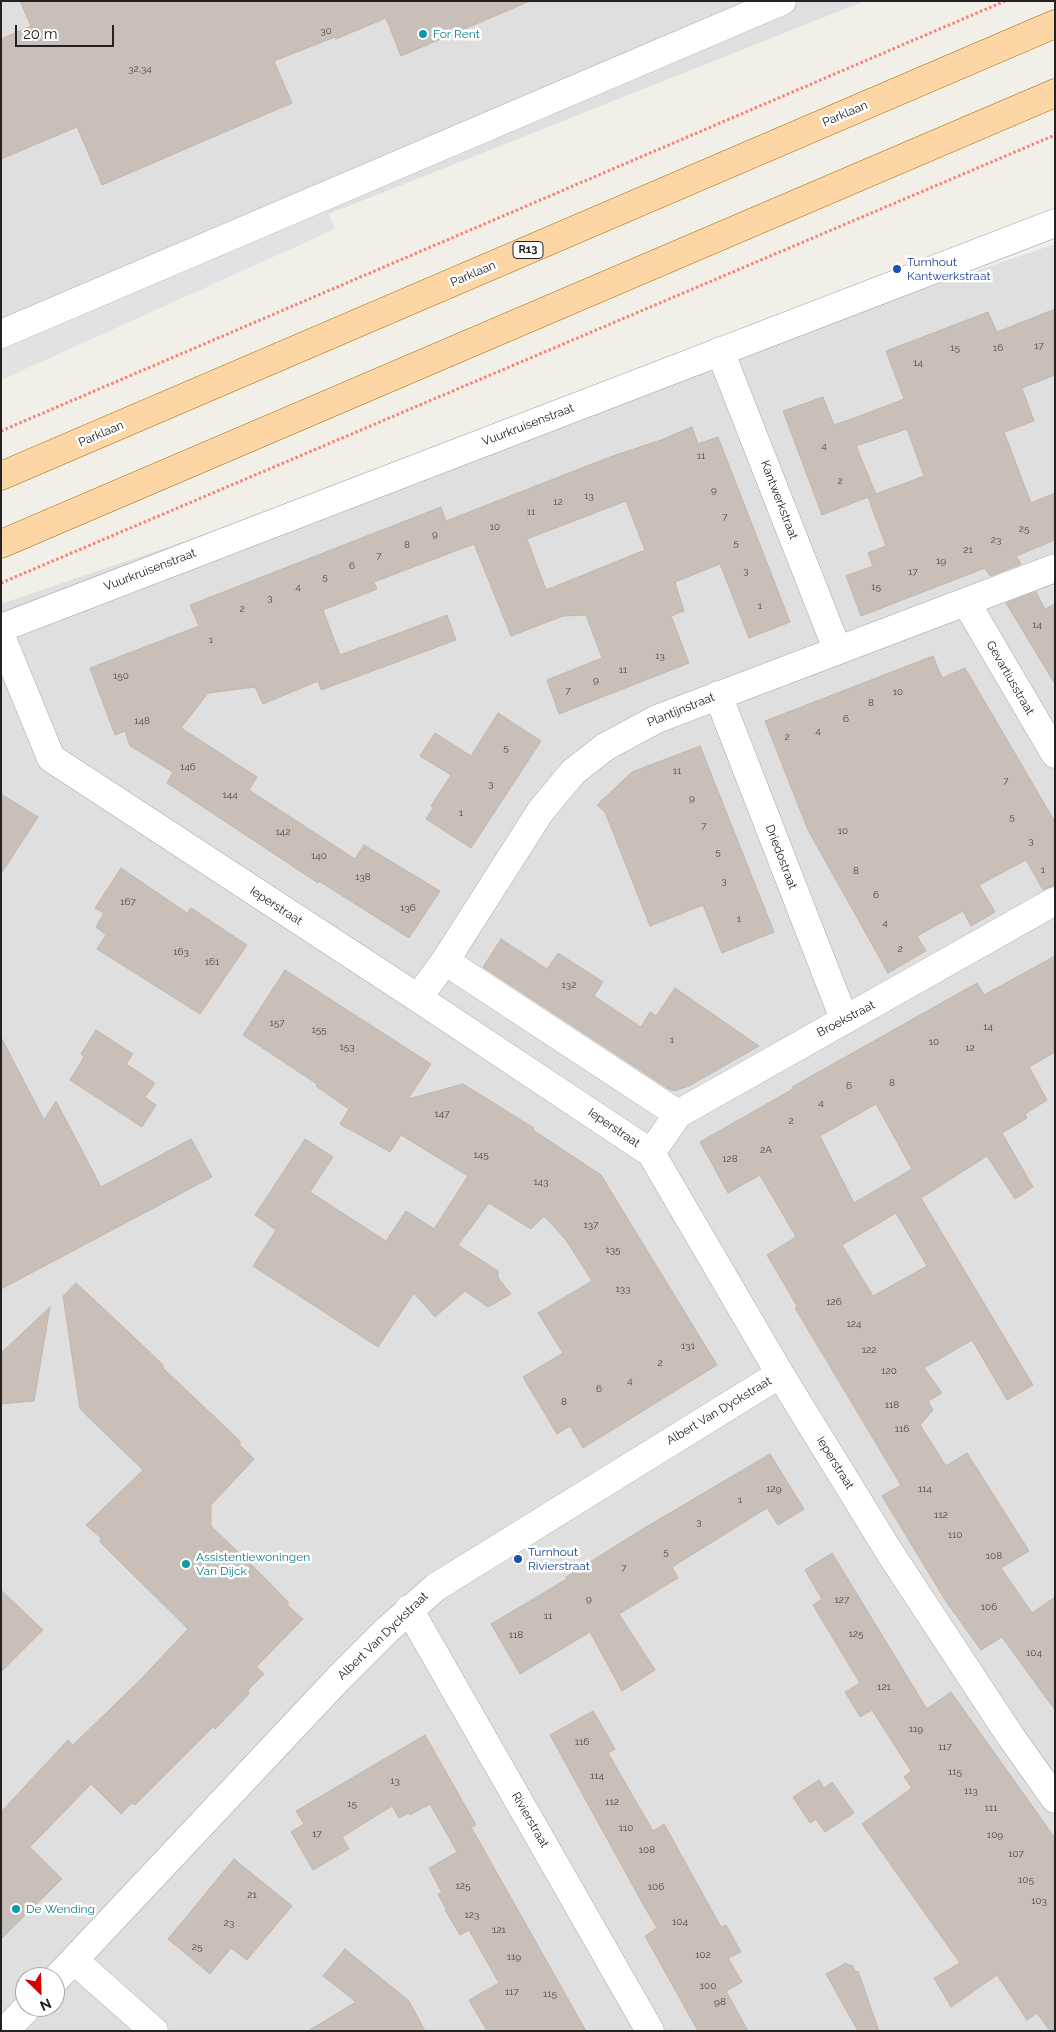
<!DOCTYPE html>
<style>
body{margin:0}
#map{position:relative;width:1056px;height:2032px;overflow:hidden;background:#f2efe9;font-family:Raleway,sans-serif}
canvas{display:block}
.frame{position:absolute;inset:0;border:2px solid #222;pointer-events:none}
.north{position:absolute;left:15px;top:1967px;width:50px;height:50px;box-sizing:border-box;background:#fff;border:1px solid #a7a7a7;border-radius:50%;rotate:156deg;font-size:14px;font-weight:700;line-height:20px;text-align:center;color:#222}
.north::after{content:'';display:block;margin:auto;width:18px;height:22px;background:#d40000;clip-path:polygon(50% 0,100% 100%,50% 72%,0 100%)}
.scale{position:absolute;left:15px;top:25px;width:99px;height:22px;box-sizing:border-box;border:2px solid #222;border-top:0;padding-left:6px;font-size:15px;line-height:18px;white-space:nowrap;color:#222;-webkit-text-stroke:4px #fff;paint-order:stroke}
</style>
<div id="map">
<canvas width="1056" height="2032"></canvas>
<div class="frame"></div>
<div class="north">N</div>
<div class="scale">20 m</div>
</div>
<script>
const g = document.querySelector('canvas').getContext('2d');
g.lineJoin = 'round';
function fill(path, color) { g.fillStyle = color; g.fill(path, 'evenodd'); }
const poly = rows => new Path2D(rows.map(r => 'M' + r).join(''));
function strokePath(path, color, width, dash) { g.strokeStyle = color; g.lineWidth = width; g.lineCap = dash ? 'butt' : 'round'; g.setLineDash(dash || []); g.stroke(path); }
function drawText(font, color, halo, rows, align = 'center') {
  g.font = font + ' Raleway,sans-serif'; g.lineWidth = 5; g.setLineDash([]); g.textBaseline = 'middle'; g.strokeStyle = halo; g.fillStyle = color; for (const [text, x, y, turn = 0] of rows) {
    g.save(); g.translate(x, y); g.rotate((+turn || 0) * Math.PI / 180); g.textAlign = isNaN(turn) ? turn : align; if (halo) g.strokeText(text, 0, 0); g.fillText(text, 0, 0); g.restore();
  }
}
const residential = poly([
 [1,1,865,1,1,344],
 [1055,244,1055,2031,1,2031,1,604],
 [25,1977,55,1977,55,2007,25,2007]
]);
const parking = poly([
 [327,210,335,229,1,380,1,349]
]);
const building = poly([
 [20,1,530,1,401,56,386,18,336,39,335,37,274,61,292,103,102,185,77,127,1,159,1,39,31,26,20,1],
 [1055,309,1055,375,1022,388,1034,421,1004,432,1031,503,1055,493,1055,540,1016,556,1021,564,990,576,985,568,861,616,846,576,873,566,868,553,886,546,868,497,924,476,907,429,856,446,876,494,822,515,783,411,823,397,834,425,865,414,904,399,886,351,988,312,997,332,1055,309],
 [692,427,698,444,718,437,790,622,749,638,720,564,675,582,684,611,671,616,689,663,559,714,547,680,602,658,586,615,563,616,511,636,474,544,374,582,377,589,323,610,340,655,447,615,456,640,321,690,318,681,263,704,255,687,208,693,181,728,257,777,249,790,355,859,364,845,440,891,409,938,319,881,318,883,167,783,173,772,130,746,125,731,115,735,90,668,199,626,190,605,441,507,446,521,610,457,661,440,692,427],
 [626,501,645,550,546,590,527,539,626,501],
 [1036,592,1045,609,1055,604,1055,684,1006,603,1036,592],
 [933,656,942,678,965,668,1055,822,1055,885,1043,890,1026,860,979,885,995,912,971,926,963,911,917,936,926,951,888,973,808,830,765,721,933,656],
 [498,713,541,741,471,848,426,819,433,808,431,806,451,775,420,756,435,733,471,756,498,713],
 [700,746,774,932,722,953,703,905,650,926,605,812,597,805,632,772,700,746],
 [1,794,38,817,1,874,1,794],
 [121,868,187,913,191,908,247,945,200,1014,97,949,106,935,96,927,104,913,95,908,121,868],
 [501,939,547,969,558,953,603,982,594,996,641,1027,650,1012,656,1016,675,988,759,1046,689,1086,674,1091,669,1089,483,967,501,939],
 [1055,956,1055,1052,1029,1067,1047,1100,1025,1114,1027,1118,1002,1133,1033,1187,1015,1199,987,1156,921,1198,1033,1385,1007,1400,972,1340,924,1368,942,1393,928,1401,933,1410,920,1425,946,1466,967,1453,1029,1551,1001,1568,1032,1613,1055,1597,1055,1710,1002,1637,981,1650,947,1603,882,1496,901,1485,795,1308,797,1306,767,1255,796,1237,760,1175,728,1193,700,1142,793,1089,792,1087,977,983,984,995,1055,956],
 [876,1104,912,1169,854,1203,820,1136,876,1104],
 [896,1213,927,1266,873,1296,842,1245,896,1213],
 [285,970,431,1064,408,1099,463,1084,534,1128,533,1130,601,1175,717,1365,583,1448,570,1426,557,1434,523,1377,563,1353,538,1313,592,1281,566,1240,544,1216,531,1229,489,1203,458,1245,498,1271,498,1278,511,1294,488,1307,465,1291,435,1317,414,1293,378,1347,253,1266,276,1230,255,1215,305,1139,333,1157,310,1192,386,1241,406,1211,434,1229,468,1176,401,1135,390,1152,340,1124,349,1109,316,1086,317,1084,243,1035,285,970],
 [96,1030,133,1054,126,1064,155,1083,145,1097,156,1105,142,1127,70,1080,84,1057,81,1054,96,1030],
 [1,1037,44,1120,56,1101,101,1187,191,1139,212,1177,1,1289,1,1037],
 [76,1283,135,1338,163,1365,163,1368,240,1441,240,1445,254,1459,211,1505,211,1526,262,1575,288,1602,288,1606,303,1619,256,1667,264,1674,248,1690,249,1694,215,1729,213,1727,135,1805,132,1803,121,1814,91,1784,30,1847,62,1879,1,1939,1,1812,68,1740,73,1745,141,1679,188,1629,100,1542,101,1538,86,1525,143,1470,80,1409,63,1296,76,1283],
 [50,1307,34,1401,1,1404,1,1353,50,1307],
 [770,1454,804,1509,778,1525,767,1508,672,1567,678,1578,619,1614,655,1670,622,1691,590,1632,520,1674,491,1624,567,1579,566,1577,641,1530,770,1454],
 [832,1553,927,1709,951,1692,1055,1838,1055,2031,1050,2031,1037,2013,1027,2020,997,1975,951,2007,934,1978,960,1963,862,1824,912,1788,904,1777,911,1771,872,1710,860,1717,845,1692,860,1683,813,1605,822,1599,805,1570,832,1553],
 [1,1590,43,1630,1,1672,1,1590],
 [593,1711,615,1749,608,1753,653,1831,664,1824,721,1927,726,1925,741,1952,728,1958,742,1982,726,1991,748,2031,698,2031,645,1936,657,1928,644,1906,550,1735,593,1711],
 [425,1735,476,1825,471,1827,586,2031,487,2031,469,2000,499,1983,469,1930,460,1935,445,1910,446,1909,438,1894,442,1893,429,1868,457,1852,430,1804,410,1815,409,1813,399,1818,392,1806,342,1837,349,1849,313,1870,291,1832,304,1824,296,1811,425,1735],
 [819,1780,824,1788,832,1782,854,1813,825,1832,816,1819,810,1823,793,1797,819,1780],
 [234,1859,292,1906,247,1960,231,1948,210,1974,168,1939,234,1859],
 [345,1949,409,2001,425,2031,308,2031,356,2002,323,1976,345,1949],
 [846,1963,848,1965,852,1965,856,1972,858,1971,879,2031,858,2031,826,1974,846,1963]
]);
const path = poly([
 [1,431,1005,1],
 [1,583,1055,135]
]);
const minor = poly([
 [1,334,782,1],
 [720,351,837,649],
 [966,602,1055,754],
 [1,628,1055,223],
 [1,636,51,758,418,998,651,1153,780,1374,890,1553,1009,1734,1055,1799],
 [718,695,844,1019],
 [445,961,678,1114],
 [418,998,445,961,540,812,573,772,605,747,657,719,1055,568],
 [651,1153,678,1114,1055,901],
 [409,1609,650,2031],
 [75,1961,154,2031],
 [55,1980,339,1678,387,1630,436,1587,780,1374],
 [5,2031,28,2007]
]);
const primary = poly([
 [1,476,1055,24],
 [1,544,1055,93]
]);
const markers = [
 [423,34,5,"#0f9aa8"],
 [897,269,5,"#1a4fb4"],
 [518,1559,5,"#1a4fb4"],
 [186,1564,5,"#0f9aa8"],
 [16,1909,5,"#0f9aa8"]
];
const numberNames = [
 ["30",326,31],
 ["32,34",140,69],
 ["17",1039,346],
 ["15",955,348],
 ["16",998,348],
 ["14",918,363],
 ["4",824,446],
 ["11",701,456],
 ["2",840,481],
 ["9",714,490],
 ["13",589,496],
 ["12",558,502],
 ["11",531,512],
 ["7",725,517],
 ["10",495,527],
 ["25",1024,529],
 ["9",435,534],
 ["23",996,540],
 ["5",736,543],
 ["8",407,545],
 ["21",968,550],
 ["7",379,556],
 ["19",941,561],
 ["6",352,566],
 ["3",746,571],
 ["17",913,572],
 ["5",325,577],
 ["4",298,587],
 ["15",876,587],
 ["3",270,598],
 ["1",760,606],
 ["2",242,609],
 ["14",1037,625],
 ["1",211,640],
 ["13",660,656],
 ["11",623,670],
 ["150",121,676],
 ["9",596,680],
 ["7",568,691],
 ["10",898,692],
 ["8",871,703],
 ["6",846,719],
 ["148",142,721],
 ["4",818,731],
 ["2",787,737],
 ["5",506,748],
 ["146",188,767],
 ["11",677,771],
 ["7",1006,781],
 ["3",491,784],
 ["144",230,795],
 ["9",692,798],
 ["1",461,813],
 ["5",1012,817],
 ["7",704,826],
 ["10",843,831],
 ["142",283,832],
 ["3",1031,841],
 ["5",718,852],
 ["140",319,856],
 ["1",1043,870],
 ["8",856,871],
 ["138",363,877],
 ["3",724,881],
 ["6",876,895],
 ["167",128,902],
 ["136",408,908],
 ["1",739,919],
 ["4",885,923],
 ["2",900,949],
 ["163",181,952],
 ["161",212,962],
 ["132",569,985],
 ["157",277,1023],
 ["14",988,1027],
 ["155",319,1030],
 ["1",672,1040],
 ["10",934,1042],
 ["153",347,1047],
 ["12",970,1048],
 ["8",892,1083],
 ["6",849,1086],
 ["4",821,1103],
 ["147",442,1114],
 ["2",791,1121],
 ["2A",766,1150],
 ["145",481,1155],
 ["128",730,1159],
 ["143",541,1182],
 ["137",591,1225],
 ["135",613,1250],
 ["133",623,1289],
 ["126",834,1302],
 ["124",854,1324],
 ["131",688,1346],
 ["122",869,1350],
 ["2",660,1363],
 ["120",889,1371],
 ["4",630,1381],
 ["6",599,1389],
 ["8",564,1402],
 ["118",892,1405],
 ["116",902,1429],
 ["129",774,1489],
 ["114",925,1489],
 ["1",740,1500],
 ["112",941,1515],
 ["3",699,1522],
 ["110",955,1535],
 ["5",666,1552],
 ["108",994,1556],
 ["7",624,1568],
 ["9",589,1599],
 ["127",842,1600],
 ["106",989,1607],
 ["11",548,1616],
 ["125",856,1634],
 ["118",516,1635],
 ["104",1034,1653],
 ["121",884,1687],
 ["119",916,1729],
 ["116",582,1742],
 ["117",945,1747],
 ["115",955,1772],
 ["114",597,1776],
 ["13",395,1781],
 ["113",971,1791],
 ["112",612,1802],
 ["15",352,1804],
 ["111",991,1808],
 ["110",626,1828],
 ["17",317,1834],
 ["109",995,1835],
 ["108",647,1850],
 ["107",1016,1854],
 ["105",1026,1880],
 ["125",463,1886],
 ["106",656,1887],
 ["21",252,1895],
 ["103",1039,1901],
 ["123",472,1915],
 ["104",680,1922],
 ["23",229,1923],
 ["121",499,1930],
 ["25",197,1947],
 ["102",703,1955],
 ["119",514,1957],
 ["100",708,1986],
 ["117",512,1992],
 ["115",550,1994],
 ["98",720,2002]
];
const shields = [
 [528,250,30]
];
const shieldNames = [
 ["R13",528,250]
];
const cultureNames = [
 ["For Rent",433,34],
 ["Assistentiewoningen",196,1557],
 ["Van Dijck",196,1571],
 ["De Wending",26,1909]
];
const streetNames = [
 ["Parklaan",845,114,-23],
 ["Parklaan",473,274,-23],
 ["Vuurkruisenstraat",528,425,-21],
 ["Parklaan",101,434,-23],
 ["Kantwerkstraat",779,500,69],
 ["Vuurkruisenstraat",150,570,-21],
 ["Gevartiusstraat",1010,678,60],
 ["Plantijnstraat",681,710,-22],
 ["Driedostraat",781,857,69],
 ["Ieperstraat",276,906,33],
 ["Broekstraat",846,1019,-28],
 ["Ieperstraat",614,1128,34],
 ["Albert Van Dyckstraat",719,1411,-31],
 ["Ieperstraat",835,1463,58],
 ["Albert Van Dyckstraat",383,1636,-44],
 ["Rivierstraat",530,1820,60]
];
const transitNames = [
 ["Turnhout",907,262],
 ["Kantwerkstraat",907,276],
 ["Turnhout",528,1552],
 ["Rivierstraat",528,1566]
];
fill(residential, '#e0dfdf');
fill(parking, '#e2e2e2');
fill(building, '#c7bfb8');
strokePath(building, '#c4b6ab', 1);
strokePath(minor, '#a9a9a9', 29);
strokePath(primary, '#a06b00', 29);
strokePath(path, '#fa8072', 3, [2.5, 2.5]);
strokePath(minor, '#fff', 28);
strokePath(primary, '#fcd6a4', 28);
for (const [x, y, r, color] of markers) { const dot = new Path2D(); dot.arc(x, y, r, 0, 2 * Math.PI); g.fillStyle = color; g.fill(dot); strokePath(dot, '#fff', 2); }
drawText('10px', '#4b4948', null, numberNames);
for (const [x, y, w] of shields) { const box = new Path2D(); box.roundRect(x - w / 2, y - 8.5, w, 17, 4); g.fillStyle = '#fff'; g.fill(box); strokePath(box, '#222', 1); }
drawText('bold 11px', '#222', null, shieldNames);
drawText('12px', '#0d838f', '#fff', cultureNames, 'left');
drawText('12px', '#222', '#fff', streetNames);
drawText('12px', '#164399', '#fff', transitNames, 'left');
</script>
